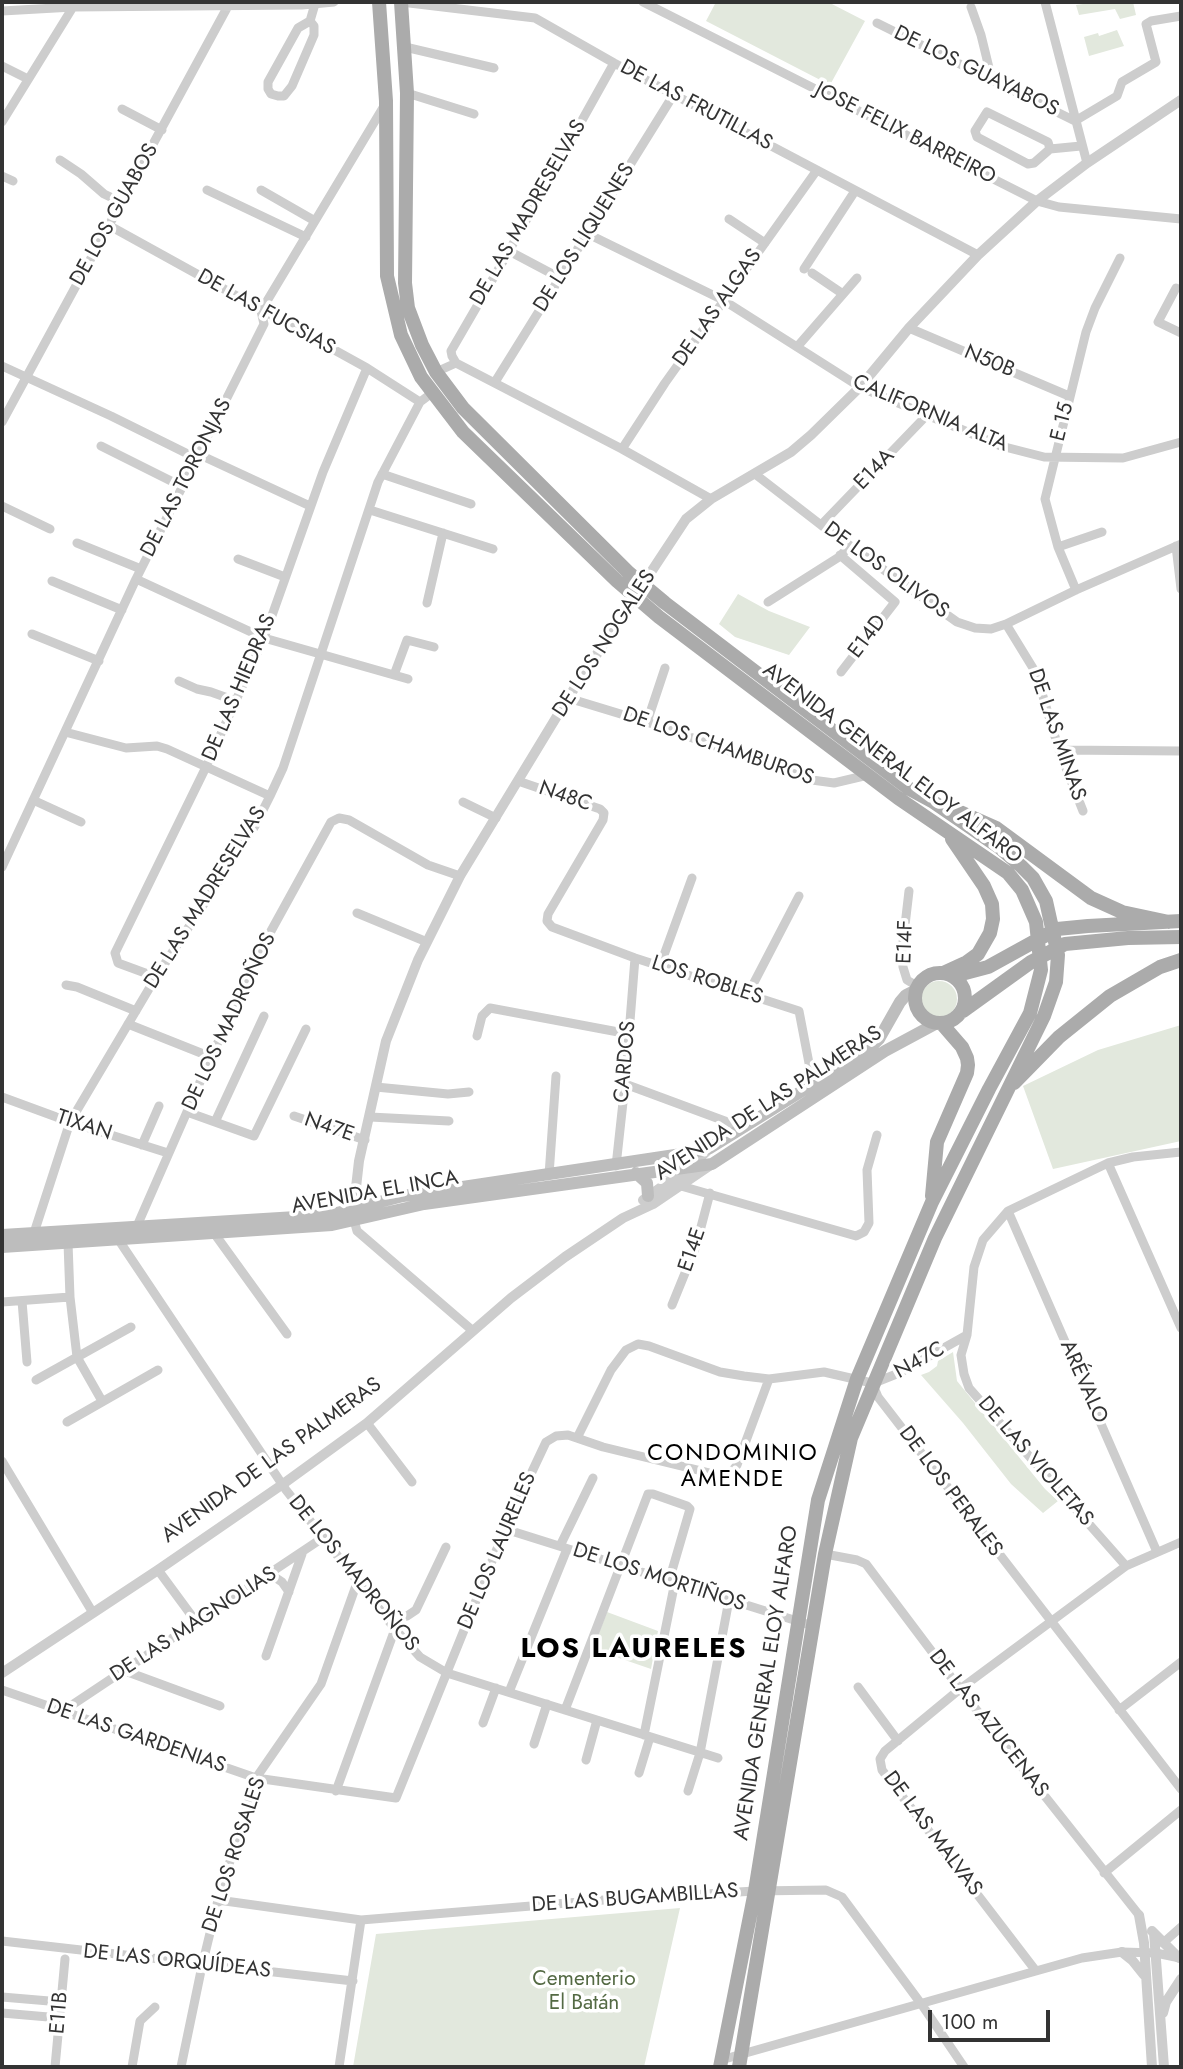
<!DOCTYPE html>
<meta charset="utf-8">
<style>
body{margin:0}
#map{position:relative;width:1183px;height:2069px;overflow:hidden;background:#fff;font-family:Jost,sans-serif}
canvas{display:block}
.frame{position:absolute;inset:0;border:4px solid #333;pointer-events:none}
.scale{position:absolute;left:928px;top:2010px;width:122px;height:32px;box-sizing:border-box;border:4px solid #333;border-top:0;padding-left:9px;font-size:21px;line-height:24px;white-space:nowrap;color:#333;-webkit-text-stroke:5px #fff;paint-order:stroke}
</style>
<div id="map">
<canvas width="1183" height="2069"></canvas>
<div class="frame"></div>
<div class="scale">100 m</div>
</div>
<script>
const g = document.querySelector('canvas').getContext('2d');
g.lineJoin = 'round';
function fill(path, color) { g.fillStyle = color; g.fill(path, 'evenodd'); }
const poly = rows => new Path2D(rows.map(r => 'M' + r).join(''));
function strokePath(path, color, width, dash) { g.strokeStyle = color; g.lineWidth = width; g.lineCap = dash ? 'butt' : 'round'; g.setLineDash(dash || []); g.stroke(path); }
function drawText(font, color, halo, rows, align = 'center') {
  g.font = font + ' Jost,sans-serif'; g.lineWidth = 7; g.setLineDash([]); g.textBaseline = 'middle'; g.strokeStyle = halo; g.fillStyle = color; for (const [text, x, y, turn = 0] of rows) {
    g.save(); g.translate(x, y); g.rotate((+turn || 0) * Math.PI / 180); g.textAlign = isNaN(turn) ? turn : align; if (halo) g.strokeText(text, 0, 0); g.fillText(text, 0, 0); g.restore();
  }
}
const green = poly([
 [716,2,828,2,865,21,830,85,706,21],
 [1097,2,1133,2,1136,15,1120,19,1115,9,1079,15,1076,5],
 [1117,30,1124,46,1089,56,1084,37,1098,33,1099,36],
 [738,594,769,611,810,627,789,655,735,637,719,624],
 '921 999a18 18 0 1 1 36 0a18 18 0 1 1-36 0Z',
 [1181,1025,1181,1141,1053,1169,1023,1086,1098,1050],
 [953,1352,957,1381,1045,1489,1058,1501,1043,1513,1011,1484,963,1423,921,1375,929,1372,937,1366,938,1361],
 [607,1612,658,1631,651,1669,593,1649],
 [680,1908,644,2067,353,2067,376,1934]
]);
const minor = poly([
 [401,2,535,18,614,63,978,255],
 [643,2,1037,201,1059,207,1181,219],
 [1045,2,1087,163],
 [971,7,981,35,992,80],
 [2,11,73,7,302,5,334,2],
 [310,21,298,28,268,82,268,89,271,94,278,96,284,96,292,86,314,35,314,26,310,21,315,4],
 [877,23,1075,121,1117,96,1122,82,1156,62,1146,24,1151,21,1181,16],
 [405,47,494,68],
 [2,66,28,79],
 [407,93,474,114],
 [122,109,162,130],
 [2,122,73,7],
 [1050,149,1048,142,987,112,975,131,977,137,1028,164,1034,163,1050,149,1081,146],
 [60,160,81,174,104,194,123,203],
 [2,176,13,181],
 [207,190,306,237],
 [261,190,315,221],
 [729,219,765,243],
 [110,226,367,368,420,402],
 [588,234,723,300,860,387,1001,446,1044,457,1123,458,1181,442],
 [509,251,560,278],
 [804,269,855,191],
 [812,273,843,294],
 [1176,288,1158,322,1181,333],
 [909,328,1069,396],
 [797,347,857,278],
 [456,363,452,356,451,351,509,251,614,63],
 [456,363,622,449,711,499],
 [2,366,111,416,196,458],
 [436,372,456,363],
 [495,382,674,94],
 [2,422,228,6],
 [101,446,181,486],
 [622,449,665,383,817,170],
 [198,454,310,506],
 [382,474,471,504],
 [755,474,821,525,957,622,975,628,991,629,1006,624,1076,590,1181,544],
 [2,506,50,529],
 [370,510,493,549],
 [821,525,928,414],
 [77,543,141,569],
 [1176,546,1181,589],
 [1058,547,1102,532],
 [840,555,895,602,841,672],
 [238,559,285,577],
 [136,579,264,638,408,679],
 [52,581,122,610],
 [1076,590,1058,547,1045,499,1086,332,1095,308,1120,258],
 [768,602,839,557,850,546],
 [427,603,443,533],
 [1006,624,1036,673,1059,750,1083,811],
 [32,634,99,661],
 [394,675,407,640,434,647],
 [179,681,197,689,211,692,236,701],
 [568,698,647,722,812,780,834,783,868,775],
 [647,722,665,668],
 [65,732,126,748,157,746,167,749,270,796],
 [1059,750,1181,751],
 [518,781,600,809,604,813,603,820,548,914,547,921,552,927,635,958,799,1011,813,1084],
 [33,800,81,822],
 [463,802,496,818],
 [2,867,136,579,264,324,261,311,384,106],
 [909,891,902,951,903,967,907,980,917,986],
 [357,913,427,942],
 [660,966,692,878],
 [156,977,118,963,115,953,206,767,264,638,323,472,367,368],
 [66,985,77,987,136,1011],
 [747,996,799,896],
 [128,1024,211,1057],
 [477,1036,482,1016,490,1008,629,1034],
 [625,1084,741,1127],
 [376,1087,448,1094,469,1092],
 [2,1097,70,1122,168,1153],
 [187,1112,254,1136,306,1029],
 [294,1116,365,1140],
 [370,1117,449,1121],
 [215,1122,264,1016],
 [142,1145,159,1106],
 [1108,1163,1181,1328],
 [616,1166,625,1084,635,958],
 [549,1175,556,1076],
 [681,1186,856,1236,864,1232,869,1223,867,1170,877,1135],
 [1008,1211,1157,1552],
 [354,1220,357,1231,473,1331],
 [137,1226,211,1057,271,931,331,822,339,818,349,820,428,865,460,876],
 [34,1233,70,1122,156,977,255,826,270,796,283,768,378,482,420,402,432,393],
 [214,1233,287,1334],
 [116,1236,286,1490,395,1629,420,1657,447,1673,718,1758],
 [68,1243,70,1297,77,1357,102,1401],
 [22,1301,27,1362],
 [2,1302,70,1297],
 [672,1305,696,1246,710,1193],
 [36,1380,131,1327],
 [874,1383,899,1373,967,1335],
 [873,1385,878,1397,1181,1789],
 [67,1422,158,1370],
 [367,1423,412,1482],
 [577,1438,611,1370,626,1350,638,1344,649,1346,720,1372,744,1376,769,1379,824,1372,872,1383],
 [2,1461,93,1613],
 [505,1529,813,1626],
 [560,1546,593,1478],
 [825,1554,857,1560,866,1564,960,1689,1139,1915],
 [1126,1566,969,1388,964,1374,961,1355,967,1335,974,1267,983,1240,1008,1211,1108,1163,1133,1157,1181,1152],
 [158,1570,197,1623],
 [270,1574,282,1582,289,1592],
 [388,1619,407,1616,416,1610,446,1547],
 [266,1656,302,1554],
 [125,1671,220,1706],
 [858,1687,898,1741],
 [2,1690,256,1778,396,1798,505,1529,546,1442,556,1436,568,1435,603,1447,714,1474,729,1475,737,1465,769,1379],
 [509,1692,567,1549],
 [565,1710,648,1494,653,1494,687,1506,690,1509,669,1581],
 [1119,1710,1181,1662],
 [63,1711,324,1537],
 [483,1723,496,1688],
 [644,1735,675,1582],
 [534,1744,547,1704],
 [586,1760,597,1720],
 [639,1773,650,1737],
 [336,1791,395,1629],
 [688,1791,700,1753,729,1600],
 [1104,1873,1181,1810],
 [218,1900,361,1920,604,1900,755,1891,826,1890,842,1897,922,2005,964,2067],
 [2,1941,353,1981],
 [1163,1943,1181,1927],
 [1036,1971,882,1770,880,1759,885,1751,960,1689,1126,1566,1181,1542],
 [2,1997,61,2002],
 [2,2013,60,2018],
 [721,2060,1082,1958,1122,1952,1156,1953,1180,1958],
 [55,2067,65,1959],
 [132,2067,140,2021,155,2007],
 [181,2067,202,1966,218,1900,256,1778,321,1684,358,1580],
 [339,2067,361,1920]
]);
const tertiary = poly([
 [643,1200,691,1166,710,1148],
 [353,1214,359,1161,386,1041,418,960,460,876,568,698,686,519,711,499,791,452,811,435,860,387,909,328,978,255,1037,201,1087,163,1181,100],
 [2,1673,158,1570,283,1484,367,1423,511,1298,565,1257,623,1218,653,1204,712,1164],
 [1139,1915,1144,1943,1152,2067],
 [1152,1931,1179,1958],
 [1154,1933,1164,2067],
 [1122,1952,1132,1960,1144,1975],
 [1163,2013,1166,2002,1181,1979]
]);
const secondary = poly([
 [636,1173,647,1183,648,1196],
 [2,1235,329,1215,403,1196,695,1152,710,1148,868,1050,879,1039,900,1002,906,995,916,990],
 [2,1247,332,1225,424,1204,712,1164,885,1051,937,1023]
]);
const primary = poly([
 [379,2,386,101,387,276,401,335,421,377,463,432,617,581,659,617,898,798,1008,873,1022,890,1036,922,1041,970,1030,1013,989,1089,932,1202,857,1379,818,1500,755,1891,720,2067],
 [401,2,407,93,405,283,408,308,422,345,436,372,463,408,629,573,665,603,908,788,932,801,999,847,1021,866,1033,878,1046,901,1058,955,1056,982,1044,1016,935,1238,851,1438,825,1554,739,2067],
 [953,809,996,828,1091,898,1122,912,1169,922],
 '915 998a25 25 0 1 1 50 0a25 25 0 1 1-50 0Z',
 [943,973,967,962,978,954,990,933,993,919,992,904,984,886,952,839],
 [954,976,988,967,1057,929,1088,926,1181,921],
 [963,1011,1031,962,1065,944,1128,938,1181,937],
 [1014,1083,1059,1037,1110,996,1160,967,1181,960],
 [932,1196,937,1142,967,1073,968,1065,967,1058,962,1047,942,1024]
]);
const streetNames = [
 ["DE LOS GUAYABOS",976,72,26],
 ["DE LAS FRUTILLAS",696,106,28],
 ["JOSE FELIX BARREIRO",905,134,27],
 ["DE LAS MADRESELVAS",529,213,-60],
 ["DE LOS GUABOS",115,215,-61],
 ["DE LOS LIQUENES",585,238,-58],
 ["DE LAS ALGAS",718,308,-55],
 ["DE LAS FUCSIAS",266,313,29],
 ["N50B",989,362,23],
 ["CALIFORNIA ALTA",930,414,23],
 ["E 15",1063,422,-76],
 ["E14A",875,470,-46],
 ["DE LAS TORONJAS",187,478,-63],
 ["DE LOS OLIVOS",886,571,36],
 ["E14D",868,637,-53],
 ["DE LOS NOGALES",605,644,-57],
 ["DE LAS HIEDRAS",240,688,-67],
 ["DE LAS MINAS",1056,735,71],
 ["DE LOS CHAMBUROS",718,747,19],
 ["AVENIDA GENERAL ELOY ALFARO",892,764,37],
 ["N48C",565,797,19],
 ["DE LAS MADRESELVAS",206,898,-58],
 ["E14F",906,942,-88],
 ["LOS ROBLES",707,981,18],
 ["DE LOS MADROÑOS",230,1022,-65],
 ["CARDOS",626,1062,-85],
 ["AVENIDA DE LAS PALMERAS",769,1104,-33],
 ["TIXAN",84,1126,18],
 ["N47E",329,1128,19],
 ["AVENIDA EL INCA",375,1193,-10],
 ["E14E",693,1250,-71],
 ["N47C",920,1361,-29],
 ["ARÉVALO",1083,1382,66],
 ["AVENIDA DE LAS PALMERAS",272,1461,-36],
 ["DE LAS VIOLETAS",1035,1462,49],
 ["DE LOS PERALES",950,1492,53],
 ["DE LOS LAURELES",498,1551,-67],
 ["DE LOS MADROÑOS",353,1574,51],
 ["DE LOS MORTIÑOS",659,1578,18],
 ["DE LAS MAGNOLIAS",194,1625,-33],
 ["AVENIDA GENERAL ELOY ALFARO",767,1683,-81],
 ["DE LAS AZUCENAS",988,1724,52],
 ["DE LAS GARDENIAS",136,1737,19],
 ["DE LAS MALVAS",932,1834,53],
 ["DE LOS ROSALES",235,1855,-72],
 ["DE LAS BUGAMBILLAS",635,1899,-4],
 ["DE LAS ORQUÍDEAS",177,1962,6],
 ["E11B",60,2013,-85]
];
const parkNames = [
 ["Cementerio",584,1980],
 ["El Batán",584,2004]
];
const neighbourhoodNames = [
 ["CONDOMINIO",733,1454],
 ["AMENDE",733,1480]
];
const districtNames = [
 ["LOS LAURELES",634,1650]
];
fill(green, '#e2e8dd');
strokePath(minor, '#cdcdcd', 9);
strokePath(tertiary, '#cdcdcd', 10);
strokePath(secondary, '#bdbdbd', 12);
strokePath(primary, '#ababab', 14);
drawText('21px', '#333', '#fff', streetNames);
drawText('21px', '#546a44', '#fff', parkNames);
g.letterSpacing = '2px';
drawText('23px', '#000', '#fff', neighbourhoodNames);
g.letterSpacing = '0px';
g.letterSpacing = '2px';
drawText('bold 28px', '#000', '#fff', districtNames);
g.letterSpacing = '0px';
</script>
